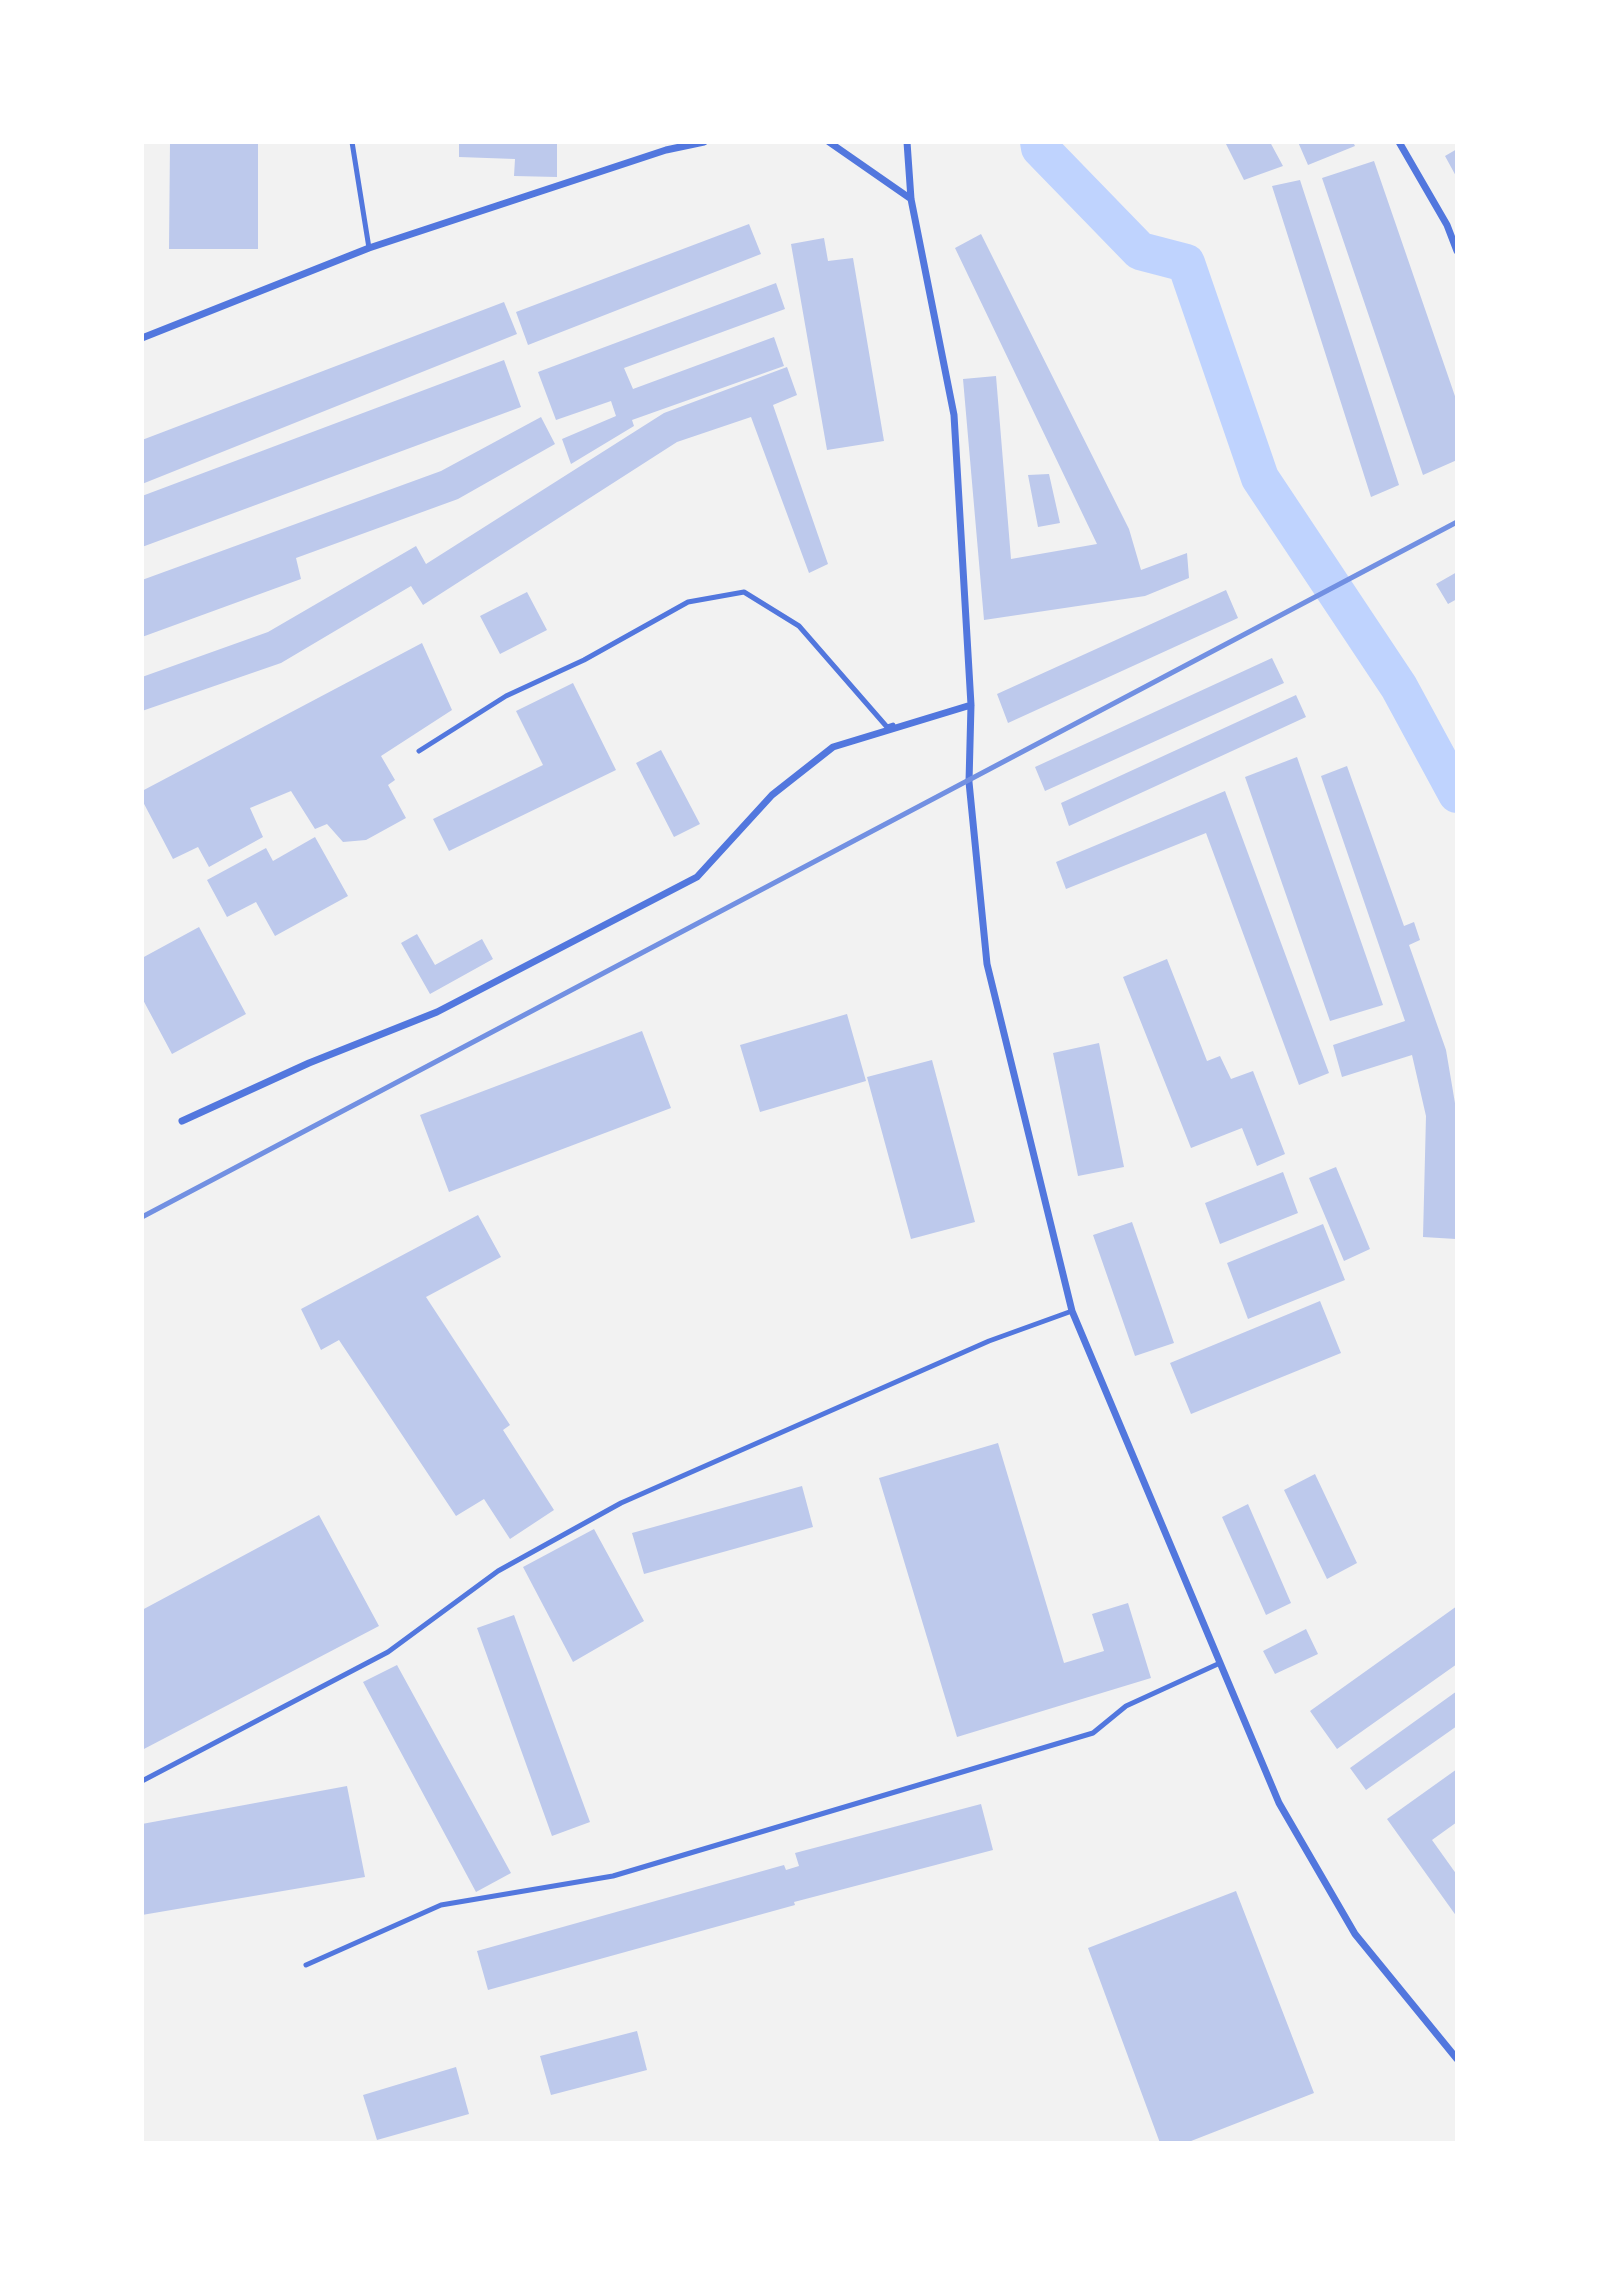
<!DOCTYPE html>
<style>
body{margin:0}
#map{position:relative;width:1599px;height:2285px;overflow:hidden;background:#f2f2f2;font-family:"Crimson Pro",serif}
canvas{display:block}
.frame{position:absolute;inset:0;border:144px solid #fff;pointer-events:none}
</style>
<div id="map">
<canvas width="1599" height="2285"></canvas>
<div class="frame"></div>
</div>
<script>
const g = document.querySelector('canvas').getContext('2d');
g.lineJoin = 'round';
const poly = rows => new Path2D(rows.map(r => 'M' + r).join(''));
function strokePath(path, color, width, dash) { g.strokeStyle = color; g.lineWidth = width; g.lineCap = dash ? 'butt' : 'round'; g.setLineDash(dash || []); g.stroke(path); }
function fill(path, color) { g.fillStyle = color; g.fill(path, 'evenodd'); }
const river = poly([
 [1039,142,1040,148,1140,251,1186,263,1260,478,1399,687,1457,794]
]);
const building = poly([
 [170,142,258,142,258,249,169,249],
 [459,142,557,142,557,177,514,176,515,159,459,157],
 [1225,142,1270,142,1283,166,1244,180],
 [1298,142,1353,142,1355,146,1308,165],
 [1457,149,1457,178,1445,156],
 [1374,161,1457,402,1457,460,1423,475,1322,178],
 [1300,180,1399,485,1371,497,1272,186],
 [749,224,761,254,528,345,516,312],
 [981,234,1129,529,1141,570,1187,553,1189,578,1145,596,984,620,963,379,996,376,1011,559,1097,544,955,248],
 [824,238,828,261,853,258,884,441,827,450,791,244],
 [776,283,785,309,624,368,633,389,774,337,784,366,632,420,634,426,571,464,562,439,616,416,611,401,556,420,538,372],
 [504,302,517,334,142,484,142,440],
 [504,360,521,407,142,547,142,496],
 [787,367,797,395,773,405,828,564,809,573,751,417,677,442,423,605,411,586,281,663,142,711,142,677,268,632,416,546,426,564,664,413],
 [541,417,555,444,458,499,296,558,301,579,142,637,142,580,441,471],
 [1049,474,1060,523,1038,527,1028,475],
 [1457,572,1457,599,1448,604,1436,584],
 [1226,590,1238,618,1008,723,997,694],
 [527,592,547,630,500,654,480,616],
 [422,643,452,710,381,756,395,780,388,785,406,818,366,840,343,842,327,824,315,829,291,791,250,808,263,837,209,867,198,847,173,859,142,800,142,791],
 [1272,658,1284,683,1045,791,1035,767],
 [573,683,616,770,449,851,433,819,543,765,516,711],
 [1296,695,1306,717,1069,826,1061,803],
 [661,750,700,824,674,837,636,763],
 [1297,757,1383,1005,1330,1021,1245,777],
 [1347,766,1404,926,1414,922,1420,940,1409,945,1446,1050,1457,1115,1456,1239,1423,1237,1426,1116,1412,1055,1342,1077,1333,1045,1405,1021,1321,776],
 [1225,791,1329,1073,1299,1085,1206,833,1066,889,1056,862],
 [315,837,348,896,275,936,256,902,227,917,207,880,266,848,273,861],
 [199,927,246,1014,172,1054,142,998,142,958],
 [417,934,435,965,482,939,493,959,430,994,401,943],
 [1167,959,1207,1061,1220,1056,1231,1079,1253,1071,1285,1154,1257,1166,1242,1128,1191,1148,1123,977],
 [847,1014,866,1081,760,1112,740,1045],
 [642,1031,671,1108,449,1192,420,1115],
 [1099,1043,1124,1167,1078,1176,1053,1053],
 [932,1060,975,1222,911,1239,867,1077],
 [1336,1167,1370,1249,1344,1261,1309,1178],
 [1283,1172,1298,1213,1220,1244,1205,1203],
 [478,1215,501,1257,426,1297,510,1425,503,1430,554,1510,510,1539,484,1499,456,1516,339,1340,321,1350,301,1309],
 [1132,1222,1174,1343,1135,1356,1093,1235],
 [1323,1224,1345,1280,1248,1319,1227,1263],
 [1320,1301,1341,1353,1191,1414,1170,1363],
 [998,1443,1064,1663,1104,1651,1092,1614,1128,1603,1151,1678,957,1737,879,1478],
 [1315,1474,1357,1563,1327,1579,1284,1490],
 [802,1486,813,1527,644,1574,632,1533],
 [1248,1504,1291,1603,1266,1615,1222,1517],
 [319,1515,379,1626,142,1750,142,1610],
 [594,1529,644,1621,573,1662,523,1567],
 [1457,1606,1457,1664,1337,1749,1310,1711],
 [514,1615,590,1822,552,1836,477,1628],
 [1306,1629,1318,1654,1275,1674,1263,1651],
 [397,1665,511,1873,476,1892,363,1682],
 [1457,1691,1457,1726,1366,1790,1350,1768],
 [1457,1769,1457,1822,1432,1840,1457,1875,1457,1917,1387,1819],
 [347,1786,365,1877,142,1915,142,1824],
 [981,1804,993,1850,794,1902,795,1905,488,1990,477,1951,784,1865,786,1870,799,1866,795,1853],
 [1236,1891,1314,2093,1186,2143,1160,2143,1088,1948],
 [637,2031,647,2070,551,2095,540,2056],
 [456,2067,469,2114,377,2140,363,2095]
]);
const service = poly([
 [352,142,369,248],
 [419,751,506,696,584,660,688,602,744,592,799,626,887,727,893,725],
 [142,1781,388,1652,498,1571,621,1503,989,1341,1072,1311],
 [306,1965,441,1905,613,1876,1093,1733,1126,1706,1220,1663]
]);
const minor = poly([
 [829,142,911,199],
 [907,142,911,199,954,415,971,705,969,782,987,964,1072,1311,1279,1803,1355,1934,1457,2059],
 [1399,142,1447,225,1457,251],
 [142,338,369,248,666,150,704,142],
 [182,1121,309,1063,437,1012,697,877,772,795,833,747,971,705]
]);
const rail = poly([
 [142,1217,1457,522]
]);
strokePath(river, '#bfd3fe', 38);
fill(building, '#bdc9ec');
strokePath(service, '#5277de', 5);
strokePath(minor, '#5277de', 7);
strokePath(rail, '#7290e2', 5);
</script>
